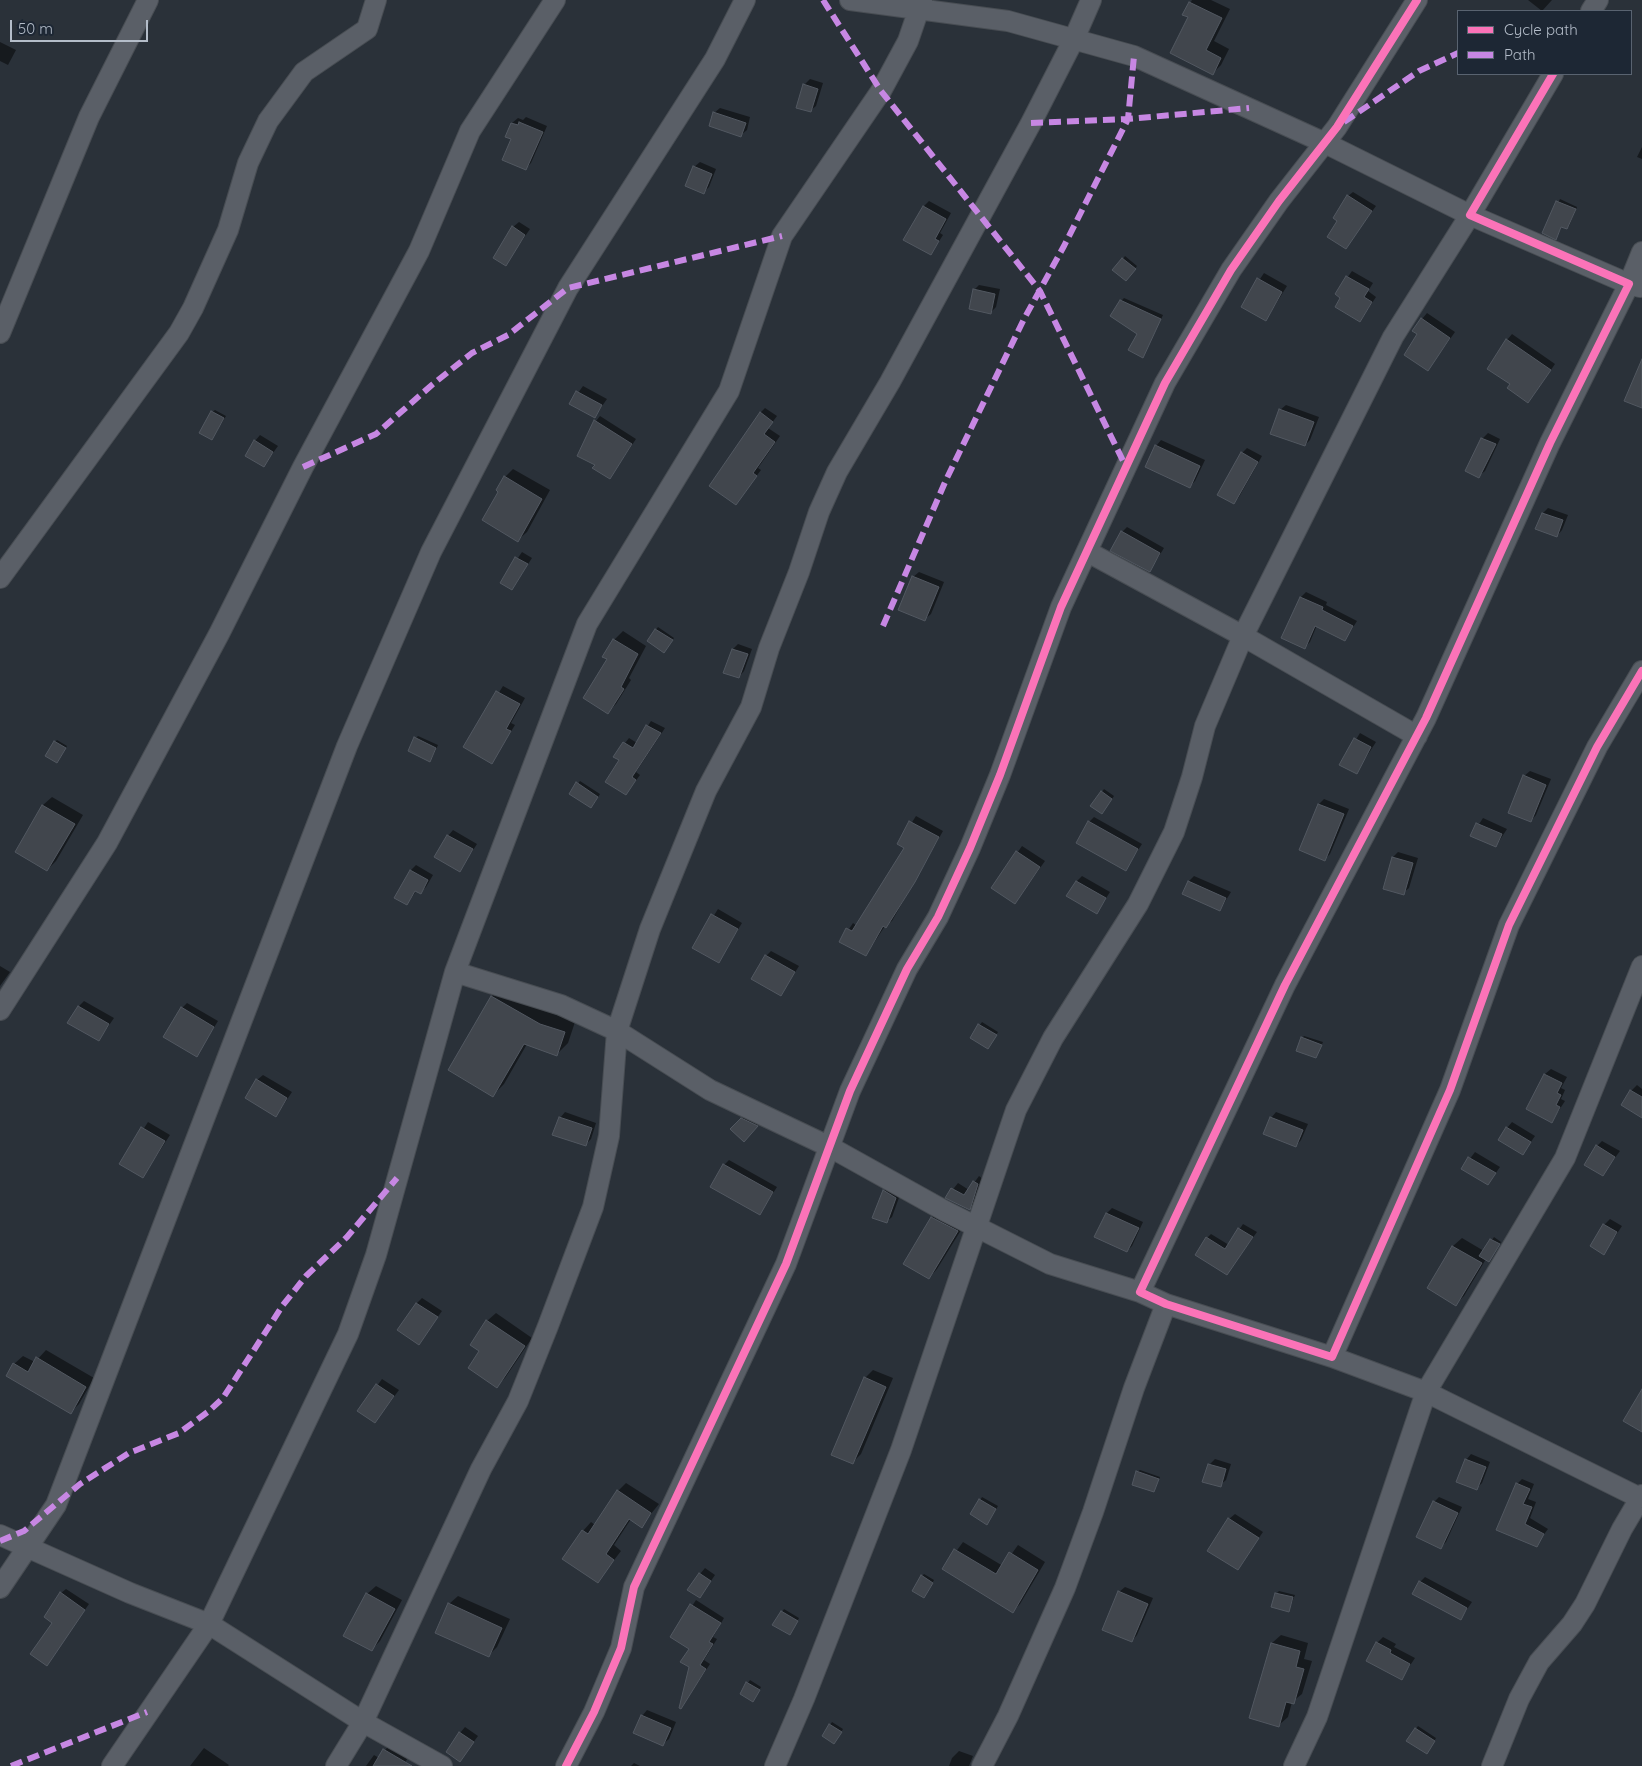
<!DOCTYPE html>
<style>
body{margin:0}
#map{position:relative;width:1642px;height:1766px;overflow:hidden;background:#2a3139;font-family:Quicksand,sans-serif}
canvas{display:block}
.legend{position:absolute;left:1457px;top:10px;width:175px;height:65px;box-sizing:border-box;background:#1d2734;border:1px solid #596370;margin:0;padding:6px 9px;list-style:none;font-size:15px;color:#b4bdc9}
.legend li{display:flex;align-items:center;gap:10px;height:25px}
.legend b{width:25px;border:1px solid #596370}
.scale{position:absolute;left:10px;top:20px;width:138px;height:22px;box-sizing:border-box;border:2px solid #b4bdc9;border-top:0;padding-left:6px;font-size:15px;line-height:18px;white-space:nowrap;color:#b4bdc9;-webkit-text-stroke:4px #1d2734;paint-order:stroke}
</style>
<div id="map">
<canvas width="1642" height="1766"></canvas>
<ul class="legend">
<li><b style="height:6px;background:#fb73b8"></b>Cycle path</li>
<li><b style="height:6px;background:#c787e3"></b>Path</li>
</ul>
<div class="scale">50 m</div>
</div>
<script>
const g = document.querySelector('canvas').getContext('2d');
g.lineJoin = 'round';
function fill(path, color) { g.fillStyle = color; g.fill(path, 'evenodd'); }
const poly = rows => new Path2D(rows.map(r => 'M' + r).join(''));
function strokePath(path, color, width, dash) { g.strokeStyle = color; g.lineWidth = width; g.lineCap = dash ? 'butt' : 'round'; g.setLineDash(dash || []); g.stroke(path); }
const shadow = poly([
 [1192,0,1211,0,1230,9,1214,41,1229,49,1221,65,1213,73,1189,17,1184,14],
 [1528,0,1552,0,1542,11],
 [0,42,16,50,8,65,0,61],
 [810,79,823,83,816,106,810,111,804,85],
 [720,108,750,117,747,130,741,135,714,113],
 [526,117,547,126,531,163,526,168,512,138,507,136,512,123,518,118,523,120],
 [1642,147,1642,159,1637,157],
 [700,162,716,169,709,187,703,193,694,167],
 [1353,192,1376,206,1346,247,1339,220,1348,196],
 [1560,199,1577,207,1569,226,1567,228,1562,226,1556,238,1544,233],
 [929,201,951,213,940,233,943,235,931,254,924,206],
 [519,222,530,229,506,264,513,227],
 [1125,256,1137,266,1128,278,1123,259],
 [1352,271,1373,283,1368,291,1376,297,1360,321,1342,297,1336,294],
 [1264,273,1287,286,1266,320,1242,306],
 [979,285,1000,289,996,307,991,312,974,290],
 [1124,298,1163,315,1143,356,1139,333,1121,301],
 [1427,313,1455,332,1428,370,1419,334,1422,319],
 [1512,334,1555,364,1533,396,1512,383,1507,340],
 [583,386,607,399,595,416,571,403],
 [1286,405,1319,417,1310,440,1305,445,1280,410],
 [765,408,777,416,768,428,780,436,758,468,761,470,736,503,760,413],
 [215,410,226,416,212,439,212,412],
 [600,416,636,439,610,478,596,464,578,455,596,421],
 [1488,433,1500,439,1485,471,1479,476,1467,470,1483,438],
 [260,435,278,446,264,465,255,441],
 [1161,440,1205,460,1195,481,1190,486,1156,446],
 [1247,448,1262,456,1239,497,1234,503,1242,453],
 [513,469,550,490,527,532,518,540,500,491,505,477],
 [1548,508,1568,515,1562,530,1557,536,1543,513],
 [1127,527,1164,548,1150,571,1122,532],
 [522,552,532,558,512,589,501,583],
 [919,572,944,582,931,614,925,619,913,577],
 [1306,592,1327,602,1326,605,1357,621,1345,640,1317,625,1310,642,1305,647,1301,597],
 [658,627,674,638,666,649,648,641],
 [623,631,646,646,629,678,631,680,616,704,608,712,609,659,614,640],
 [738,644,752,649,744,671,739,677,725,672,733,649],
 [503,686,525,698,511,723,515,725,492,762,465,747],
 [651,721,665,728,636,772,640,775,626,794,620,760,615,756,629,738,637,743],
 [1360,733,1376,742,1356,773,1341,764],
 [418,736,438,745,432,758,416,738],
 [57,740,67,746,57,762,55,742],
 [1530,771,1551,779,1536,815,1531,821,1524,776],
 [580,781,600,794,593,805,570,794],
 [1104,789,1114,796,1104,810,1092,806],
 [52,797,83,815,56,861,47,870,16,852,43,805],
 [1324,799,1349,809,1330,854,1325,859,1301,849,1319,804],
 [916,816,943,831,892,921,885,926,866,955,841,941,853,923,857,926,905,848,898,844],
 [1094,817,1142,844,1125,870,1089,822],
 [1483,818,1507,829,1496,846,1472,835],
 [453,830,477,844,460,870,448,836],
 [1022,846,1045,861,1015,903,993,888],
 [1398,852,1418,858,1409,888,1403,893,1393,857],
 [416,865,433,875,426,887,420,893,417,890,407,904,410,871],
 [1082,876,1110,892,1097,912,1077,881],
 [1194,876,1231,892,1220,910,1189,881],
 [718,909,742,923,719,961,694,947],
 [771,951,799,966,781,995,766,956],
 [0,966,10,972,0,986],
 [503,986,552,1013,575,1022,568,1043,557,1054,527,1044,504,1084,493,1095,449,1070,492,996],
 [84,1001,114,1018,99,1040,79,1006],
 [187,1003,218,1021,197,1055,182,1008],
 [982,1022,998,1032,990,1045,971,1037],
 [1304,1036,1323,1042,1316,1057,1302,1038],
 [1551,1069,1567,1077,1561,1088,1565,1090,1561,1099,1565,1101,1552,1121,1527,1109,1545,1074],
 [263,1075,292,1092,276,1116,257,1080],
 [1637,1085,1642,1089,1642,1116,1631,1091],
 [565,1112,596,1123,591,1139,585,1145,560,1118],
 [1276,1112,1308,1124,1301,1140,1296,1146,1271,1118],
 [747,1113,763,1120,744,1140,732,1129],
 [148,1122,170,1135,143,1177,121,1164],
 [1512,1122,1535,1136,1523,1153,1507,1128],
 [1602,1141,1620,1151,1602,1175,1597,1146],
 [1475,1152,1500,1167,1488,1184,1463,1168],
 [729,1160,777,1187,760,1213,724,1165],
 [979,1176,983,1179,975,1203,969,1209,947,1197,958,1183,969,1190],
 [889,1186,901,1192,892,1217,886,1222,884,1191],
 [1112,1208,1143,1222,1132,1246,1127,1251,1107,1213],
 [940,1209,966,1222,937,1269,929,1278,932,1217],
 [1610,1219,1622,1226,1604,1253,1604,1225],
 [1243,1224,1257,1232,1227,1273,1207,1238,1211,1234,1229,1245],
 [1494,1237,1501,1242,1491,1258,1489,1261,1486,1259,1464,1296,1456,1304,1428,1288,1453,1246,1462,1238,1484,1251],
 [422,1298,442,1311,419,1343,417,1303],
 [496,1313,532,1338,505,1378,497,1386,481,1351,487,1321],
 [46,1350,94,1378,79,1404,71,1412,14,1364,23,1356,35,1362],
 [873,1370,893,1378,861,1454,853,1462,865,1378],
 [382,1379,399,1390,375,1422,359,1411],
 [1471,1454,1490,1462,1482,1483,1476,1489,1466,1460],
 [1215,1459,1231,1464,1226,1480,1220,1485,1209,1465],
 [1140,1470,1160,1477,1154,1491,1137,1472],
 [1522,1479,1534,1484,1528,1499,1536,1502,1530,1518,1548,1529,1536,1545,1498,1529,1517,1484],
 [626,1483,659,1504,641,1526,631,1519,614,1545,621,1551,598,1581,564,1558,583,1531,591,1522,595,1525,618,1491],
 [982,1497,998,1506,989,1521,972,1514],
 [1439,1497,1462,1507,1446,1542,1441,1547,1434,1502],
 [1235,1514,1263,1532,1238,1568,1229,1519],
 [963,1542,1003,1566,1018,1545,1045,1562,1020,1604,1013,1611,944,1568],
 [705,1568,715,1575,700,1597,700,1574],
 [924,1574,934,1580,926,1594,922,1576],
 [1425,1577,1472,1602,1461,1618,1420,1582],
 [376,1586,402,1600,380,1641,371,1650,367,1594],
 [1125,1587,1153,1598,1137,1635,1132,1641,1119,1592],
 [66,1589,89,1604,47,1664,61,1593],
 [1279,1591,1295,1595,1289,1610,1277,1593],
 [458,1596,510,1619,497,1647,489,1655,449,1604],
 [696,1600,724,1618,713,1637,717,1639,704,1660,710,1664,681,1708,690,1667,691,1648,672,1637],
 [784,1609,799,1618,792,1631,782,1612],
 [1281,1635,1308,1643,1304,1659,1312,1661,1302,1694,1292,1702,1288,1717,1279,1725,1272,1643],
 [1383,1637,1396,1644,1394,1647,1415,1658,1401,1679,1377,1643],
 [750,1680,761,1687,755,1698,741,1693],
 [647,1710,676,1722,669,1739,663,1744,642,1716],
 [832,1722,843,1729,836,1740,830,1725],
 [1418,1726,1436,1738,1429,1750,1416,1729],
 [465,1727,478,1736,460,1760,460,1733],
 [390,1744,409,1756,403,1766,366,1766,374,1755,379,1758],
 [204,1748,229,1765,228,1766,190,1766],
 [959,1751,973,1756,969,1766,949,1766,952,1758],
 [634,1763,640,1766,631,1766]
]);
const building = poly([
 [1189,2,1222,18,1206,50,1221,58,1213,75,1170,53,1188,17,1182,15,1189,2],
 [803,84,818,89,811,112,796,108,803,84],
 [713,112,746,123,741,137,709,126,713,112],
 [519,122,543,132,526,170,502,160,511,139,505,137,511,123,518,125,519,122],
 [693,166,712,174,704,194,685,186,693,166],
 [1347,195,1372,211,1346,249,1327,237,1337,221,1333,218,1347,195],
 [1556,201,1576,209,1567,229,1561,227,1556,240,1542,233,1556,201],
 [923,206,946,219,935,239,939,241,931,255,903,240,923,206],
 [512,226,525,235,506,266,493,258,512,226],
 [1122,258,1136,269,1126,281,1112,270,1122,258],
 [1346,276,1369,289,1364,297,1372,302,1360,322,1335,307,1340,298,1335,294,1346,276],
 [1257,278,1282,292,1266,321,1241,307,1257,278],
 [973,289,995,294,991,314,969,309,973,289],
 [1120,300,1161,319,1143,358,1128,350,1137,334,1110,316,1120,300],
 [1421,318,1450,338,1428,371,1404,355,1417,334,1412,331,1421,318],
 [1506,339,1551,370,1528,403,1507,388,1510,384,1487,369,1506,339],
 [1642,359,1642,408,1624,401,1642,359],
 [576,391,602,405,595,418,569,404,576,391],
 [1279,409,1314,422,1305,446,1270,434,1279,409],
 [211,411,224,418,212,440,199,433,211,411],
 [760,412,773,422,764,434,775,442,753,473,757,476,736,505,709,486,760,412],
 [594,420,632,444,610,479,592,468,595,465,577,456,594,420],
 [1481,438,1496,444,1479,478,1465,471,1481,438],
 [254,440,273,452,264,467,245,456,254,440],
 [1155,445,1200,466,1190,488,1145,467,1155,445],
 [1241,452,1258,462,1234,504,1217,495,1241,452],
 [504,476,542,499,518,542,482,520,498,492,496,490,504,476],
 [1542,513,1563,520,1557,537,1535,529,1542,513],
 [1121,531,1160,553,1150,572,1110,551,1121,531],
 [515,557,528,564,512,590,500,583,515,557],
 [912,576,939,587,925,621,898,610,912,576],
 [1300,597,1323,607,1322,610,1353,626,1345,641,1315,626,1305,649,1281,638,1300,597],
 [655,629,673,640,664,653,647,641,655,629],
 [613,639,638,654,621,687,624,689,608,714,583,698,607,659,602,657,613,639],
 [732,649,748,654,739,678,723,673,732,649],
 [496,691,520,704,506,729,511,731,492,764,463,747,496,691],
 [646,725,661,733,632,777,636,780,626,795,605,782,619,760,613,757,623,742,633,748,646,725],
 [414,737,436,748,430,762,408,751,414,737],
 [1354,738,1371,747,1357,774,1339,765,1354,738],
 [54,741,66,748,57,763,45,756,54,741],
 [1523,775,1546,785,1531,822,1508,813,1523,775],
 [576,782,598,797,591,808,569,794,576,782],
 [1101,791,1112,799,1102,814,1090,806,1101,791],
 [1318,804,1344,814,1325,861,1299,850,1318,804],
 [42,805,75,824,47,871,15,852,42,805],
 [909,821,939,837,915,882,886,928,883,926,866,956,839,942,846,928,852,931,904,848,897,844,909,821],
 [1088,821,1138,849,1126,871,1076,843,1088,821],
 [1476,823,1502,834,1496,847,1470,836,1476,823],
 [447,835,473,849,460,872,434,857,447,835],
 [1016,851,1040,867,1015,904,991,888,1016,851],
 [1392,857,1413,863,1404,895,1383,889,1392,857],
 [410,870,428,880,421,894,415,891,407,905,394,898,410,870],
 [1076,881,1106,898,1097,914,1066,896,1076,881],
 [1188,881,1226,898,1220,911,1182,894,1188,881],
 [711,914,738,929,719,963,692,948,711,914],
 [765,955,795,972,781,996,751,979,765,955],
 [491,996,540,1024,565,1032,557,1056,524,1044,493,1097,448,1070,491,996],
 [78,1006,109,1024,99,1041,67,1023,78,1006],
 [181,1007,214,1027,197,1057,163,1037,181,1007],
 [978,1024,997,1035,988,1049,970,1038,978,1024],
 [1301,1037,1322,1045,1316,1058,1296,1051,1301,1037],
 [1544,1074,1562,1083,1557,1093,1561,1095,1556,1105,1560,1107,1552,1123,1526,1109,1544,1074],
 [256,1079,287,1098,276,1117,245,1098,256,1079],
 [1630,1090,1642,1097,1642,1118,1621,1105,1630,1090],
 [559,1117,592,1128,586,1146,552,1135,559,1117],
 [1270,1117,1303,1130,1296,1147,1263,1134,1270,1117],
 [741,1118,758,1126,744,1142,730,1129,741,1118],
 [141,1127,165,1141,143,1178,119,1164,141,1127],
 [1506,1127,1531,1142,1523,1155,1498,1140,1506,1127],
 [1596,1145,1615,1157,1603,1176,1584,1165,1596,1145],
 [1468,1157,1496,1173,1488,1185,1461,1169,1468,1157],
 [723,1164,773,1192,760,1215,710,1187,723,1164],
 [973,1181,978,1184,970,1210,945,1198,951,1188,964,1195,973,1181],
 [883,1190,896,1198,887,1223,872,1218,883,1190],
 [1106,1213,1139,1228,1127,1252,1094,1237,1106,1213],
 [931,1217,958,1231,929,1279,903,1264,931,1217],
 [1603,1224,1617,1232,1604,1255,1590,1246,1603,1224],
 [1238,1228,1253,1237,1227,1275,1195,1255,1206,1237,1225,1249,1238,1228],
 [1490,1239,1500,1244,1489,1262,1479,1256,1490,1239],
 [1452,1246,1482,1263,1456,1306,1427,1288,1452,1246],
 [416,1303,438,1317,419,1345,397,1330,416,1303],
 [486,1320,525,1346,497,1388,468,1368,479,1351,470,1345,486,1320],
 [36,1357,86,1387,71,1414,6,1376,13,1363,28,1372,36,1357],
 [864,1377,886,1387,853,1464,831,1455,864,1377],
 [376,1384,394,1396,375,1423,357,1411,376,1384],
 [1642,1389,1642,1432,1623,1421,1642,1389],
 [1465,1459,1486,1467,1477,1490,1456,1482,1465,1459],
 [1208,1464,1226,1469,1221,1487,1202,1482,1208,1464],
 [1136,1471,1159,1479,1154,1492,1132,1485,1136,1471],
 [1516,1483,1530,1489,1523,1504,1532,1507,1525,1524,1544,1534,1537,1547,1496,1530,1516,1483],
 [617,1490,651,1513,642,1528,629,1519,606,1554,614,1560,598,1583,562,1559,582,1530,588,1534,617,1490],
 [979,1499,996,1509,987,1525,970,1514,979,1499],
 [1433,1501,1458,1513,1441,1549,1416,1537,1433,1501],
 [1228,1518,1259,1538,1238,1570,1207,1551,1228,1518],
 [954,1549,996,1574,1009,1552,1038,1570,1013,1613,942,1569,954,1549],
 [699,1573,711,1581,700,1598,687,1590,699,1573],
 [921,1575,933,1583,924,1598,912,1591,921,1575],
 [1419,1581,1467,1608,1461,1620,1412,1594,1419,1581],
 [1118,1591,1148,1604,1132,1642,1102,1630,1118,1591],
 [60,1592,85,1610,47,1666,30,1654,52,1623,44,1617,60,1592],
 [366,1593,395,1609,372,1651,343,1636,366,1593],
 [1275,1593,1293,1597,1289,1612,1271,1607,1275,1593],
 [448,1603,502,1628,489,1657,435,1633,448,1603],
 [690,1604,721,1623,709,1642,713,1644,700,1665,706,1669,681,1709,679,1708,689,1667,680,1662,689,1649,670,1637,690,1604],
 [781,1611,798,1621,790,1635,772,1625,781,1611],
 [1376,1642,1391,1650,1390,1653,1410,1664,1402,1680,1366,1661,1376,1642],
 [1271,1643,1300,1651,1296,1667,1304,1669,1294,1704,1286,1702,1279,1727,1249,1718,1271,1643],
 [746,1682,760,1690,753,1702,740,1694,746,1682],
 [641,1715,671,1728,663,1746,633,1733,641,1715],
 [829,1724,842,1732,834,1744,822,1736,829,1724],
 [1415,1728,1435,1741,1427,1754,1406,1741,1415,1728],
 [459,1732,474,1742,460,1762,446,1752,459,1732],
 [383,1749,412,1766,373,1766,383,1749]
]);
const minor = poly([
 [850,0,1008,21,1134,56,1325,143,1470,215,1393,337,1243,636,1417,736],
 [922,0,908,41,881,91,782,236,729,391,587,624,455,972,561,1005,617,1031,710,1090,830,1147,945,1211,1050,1264,1140,1292],
 [1591,11,1598,0],
 [1553,74,1470,215,1629,284,1550,443,1426,718,1285,985,1140,1292,1166,1304,1332,1357,1450,1090,1509,925,1597,747,1642,671],
 [1640,287,1629,284,1642,252],
 [0,333,89,117,148,0],
 [0,578,179,333,193,308,228,230,248,163,268,121,304,72,367,29,376,0],
 [0,1010,107,843,219,634,303,467,419,251,470,131,555,0],
 [1332,1357,1426,1392,1565,1158,1642,966],
 [0,1535,130,1593,209,1624,363,1722,442,1766],
 [0,1588,56,1505,347,746,431,552,568,288,715,59,745,0],
 [112,1766,209,1624,348,1334,376,1255,455,972],
 [336,1766,363,1722,481,1469,518,1401,548,1326,593,1207,609,1136,617,1031,650,929,706,791,751,707,769,648,799,572,819,512,837,472,890,382,1031,123,1074,39,1091,0],
 [566,1766,594,1712,621,1648,634,1587,786,1264,850,1091,907,969,938,917,970,848,1000,775,1061,607,1165,383,1231,270,1279,201,1337,127,1417,0],
 [775,1766,804,1699,901,1450,1016,1110,1053,1038,1138,904,1174,832,1192,777,1205,726,1243,636,1088,552],
 [982,1766,1008,1716,1065,1588,1093,1512,1134,1388,1166,1304],
 [1294,1766,1317,1717,1426,1392,1640,1498],
 [1492,1766,1519,1699,1539,1662,1572,1624,1585,1604,1622,1529,1642,1495]
]);
const quiet = poly([
 [823,0,881,91,1040,291,1126,467],
 [1344,122,1419,71,1458,53],
 [1031,123,1128,119,1249,108],
 [303,467,376,434,433,384,472,353,508,335,568,288,782,236],
 [883,626,946,480,1024,319,1064,246,1128,119,1134,56],
 [0,1541,24,1531,80,1484,129,1453,179,1433,209,1411,223,1398,283,1305,306,1276,347,1237,397,1178],
 [11,1766,147,1712]
]);
const cycleway = poly([
 [1553,74,1470,215,1629,284,1550,443,1426,718,1285,985,1140,1292,1166,1304,1332,1357,1450,1090,1509,925,1597,747,1642,671],
 [566,1766,594,1712,621,1648,634,1587,786,1264,850,1091,907,969,938,917,970,848,1000,775,1061,607,1165,383,1231,270,1279,201,1337,127,1417,0]
]);
fill(shadow, '#0007');
fill(building, '#41464d');
strokePath(building, '#525861', 1);
strokePath(minor, '#484d53', 22);
strokePath(minor, '#5a5f67', 20);
strokePath(quiet, '#c787e3', 6, [12, 6]);
strokePath(cycleway, '#fb73b8', 8);
</script>
